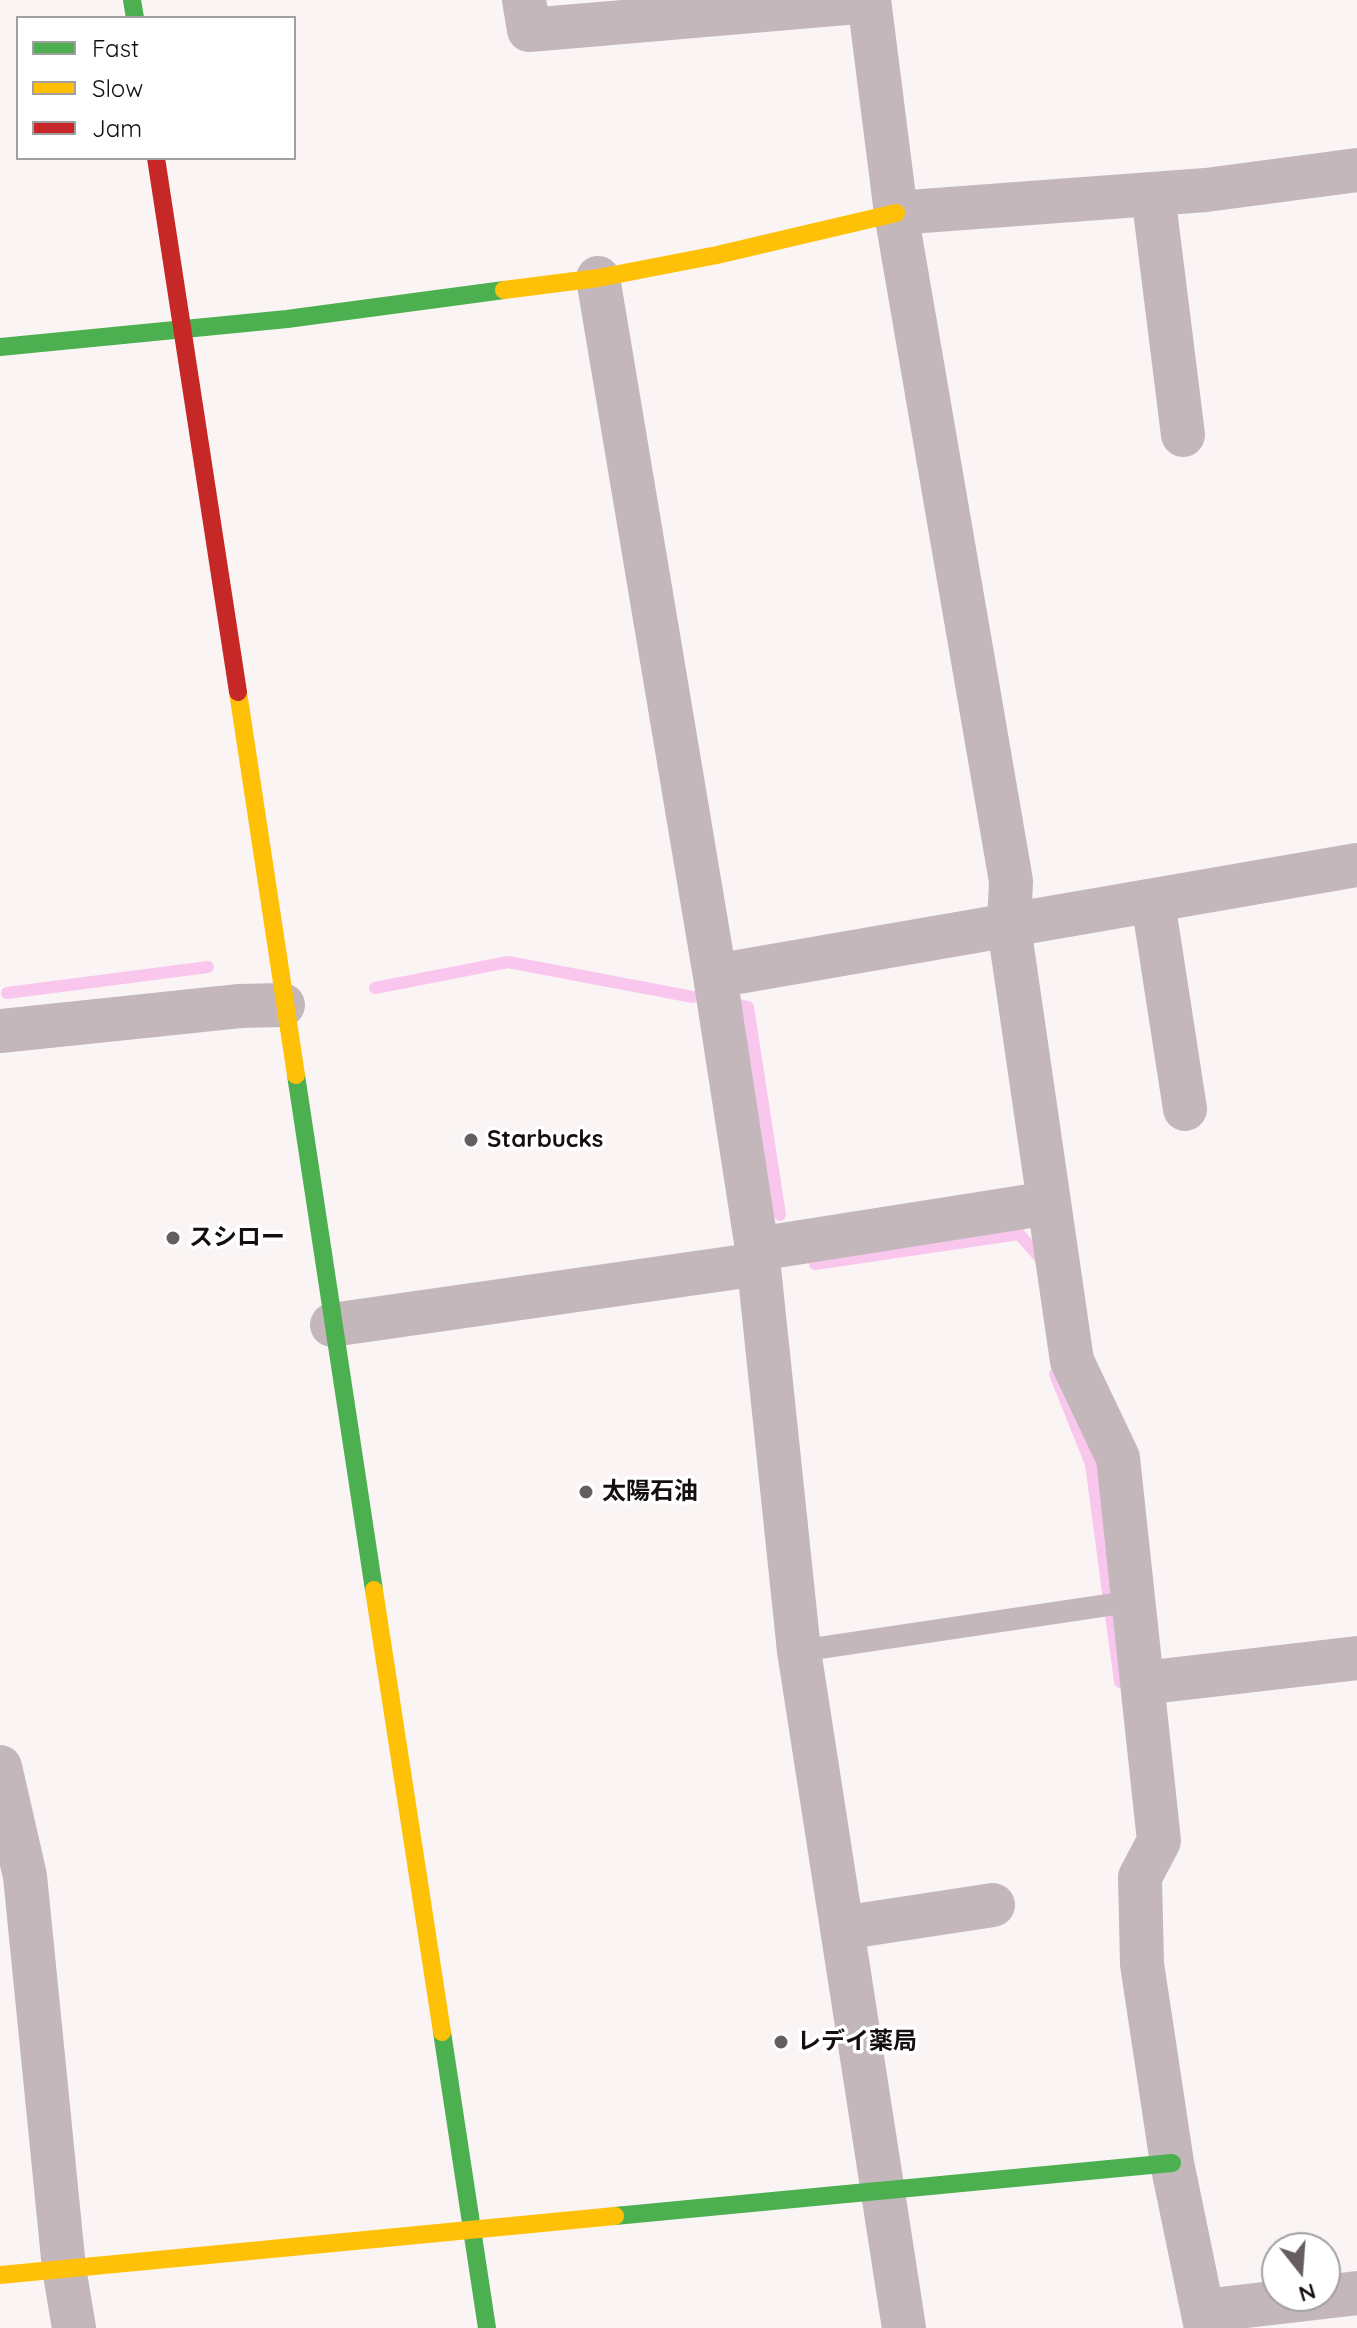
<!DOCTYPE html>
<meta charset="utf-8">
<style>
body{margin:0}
#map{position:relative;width:1357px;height:2328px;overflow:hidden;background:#faf4f4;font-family:Quicksand,sans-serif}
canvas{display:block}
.legend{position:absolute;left:16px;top:16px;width:280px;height:144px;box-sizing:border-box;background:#fff;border:2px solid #a19f9f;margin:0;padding:10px 14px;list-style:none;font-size:24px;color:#140e0e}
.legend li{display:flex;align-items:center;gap:16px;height:40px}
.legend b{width:40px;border:2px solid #a19f9f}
.north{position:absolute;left:1261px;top:2232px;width:80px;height:80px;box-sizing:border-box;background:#fff;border:2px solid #a19f9f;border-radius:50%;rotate:163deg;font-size:22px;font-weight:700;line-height:32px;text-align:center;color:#140e0e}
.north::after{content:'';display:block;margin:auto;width:28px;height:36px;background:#645e5e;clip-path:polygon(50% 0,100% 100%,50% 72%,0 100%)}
</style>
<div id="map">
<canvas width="1357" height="2328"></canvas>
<ul class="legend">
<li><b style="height:10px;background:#4caf50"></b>Fast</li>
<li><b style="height:10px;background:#ffc107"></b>Slow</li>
<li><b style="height:10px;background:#c62828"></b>Jam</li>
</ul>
<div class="north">N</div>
</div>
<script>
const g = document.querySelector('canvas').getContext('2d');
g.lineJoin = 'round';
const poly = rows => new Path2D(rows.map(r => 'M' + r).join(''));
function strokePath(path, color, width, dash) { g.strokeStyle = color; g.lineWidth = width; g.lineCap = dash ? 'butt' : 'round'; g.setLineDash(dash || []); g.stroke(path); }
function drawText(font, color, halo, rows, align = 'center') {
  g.font = font + ' Quicksand,"Noto Sans JP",sans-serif'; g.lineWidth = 7; g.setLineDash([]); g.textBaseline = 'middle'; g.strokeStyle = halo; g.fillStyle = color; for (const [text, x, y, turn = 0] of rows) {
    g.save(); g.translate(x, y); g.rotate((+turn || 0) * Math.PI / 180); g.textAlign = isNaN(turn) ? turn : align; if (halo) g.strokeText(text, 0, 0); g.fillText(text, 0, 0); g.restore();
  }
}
const stream = poly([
 [375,988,508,962,693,997],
 [7,993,208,967],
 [735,1004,748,1007,780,1215],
 [815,1264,1019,1234,1042,1260],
 [1055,1374,1091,1464,1120,1682]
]);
const lane = poly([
 [799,1651,1135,1601]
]);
const street = poly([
 [524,0,529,30,869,1],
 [869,0,896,213,1011,881,1009,927,1072,1361,1118,1458,1159,1841,1140,1877,1142,1964,1172,2163,1206,2328],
 [1153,194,1183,435],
 [896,213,1206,190,1357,170],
 [598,278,715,976,757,1249,799,1651,904,2328],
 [1153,902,1185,1109],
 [715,976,1357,865],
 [0,1031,240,1006,283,1005],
 [757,1249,1049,1203],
 [332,1325,759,1264],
 [1143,1683,1357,1658],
 [0,1767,25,1876,64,2268,74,2328],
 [842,1928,993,1905],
 [1203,2311,1357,2293]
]);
const fast = poly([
 [132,0,135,18],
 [0,347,287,319,504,290],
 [296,1075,374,1590],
 [442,2032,487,2328],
 [615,2216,1172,2163]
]);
const slow = poly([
 [504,290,598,278,717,255,896,213],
 [238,692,296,1075],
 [374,1590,442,2032],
 [0,2275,615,2216]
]);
const jam = poly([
 [156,158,238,692]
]);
const markers = [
 [471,1140,8,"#645e5e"],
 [173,1238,8,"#645e5e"],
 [586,1492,8,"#645e5e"],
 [781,2042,8,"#645e5e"]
];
const poiNames = [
 ["Starbucks",487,1140],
 ["スシロー",189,1238],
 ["太陽石油",602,1492],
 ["レデイ薬局",797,2042]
];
strokePath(stream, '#f9c7ee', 12);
strokePath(lane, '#c3b7bb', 22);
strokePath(street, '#c3b7bb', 44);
strokePath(fast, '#4caf50', 18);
strokePath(slow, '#ffc107', 18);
strokePath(jam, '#c62828', 18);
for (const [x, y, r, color] of markers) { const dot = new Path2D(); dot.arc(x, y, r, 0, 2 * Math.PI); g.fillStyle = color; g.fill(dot); strokePath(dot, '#fff', 3); }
drawText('bold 24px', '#140e0e', '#fff', poiNames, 'left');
</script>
